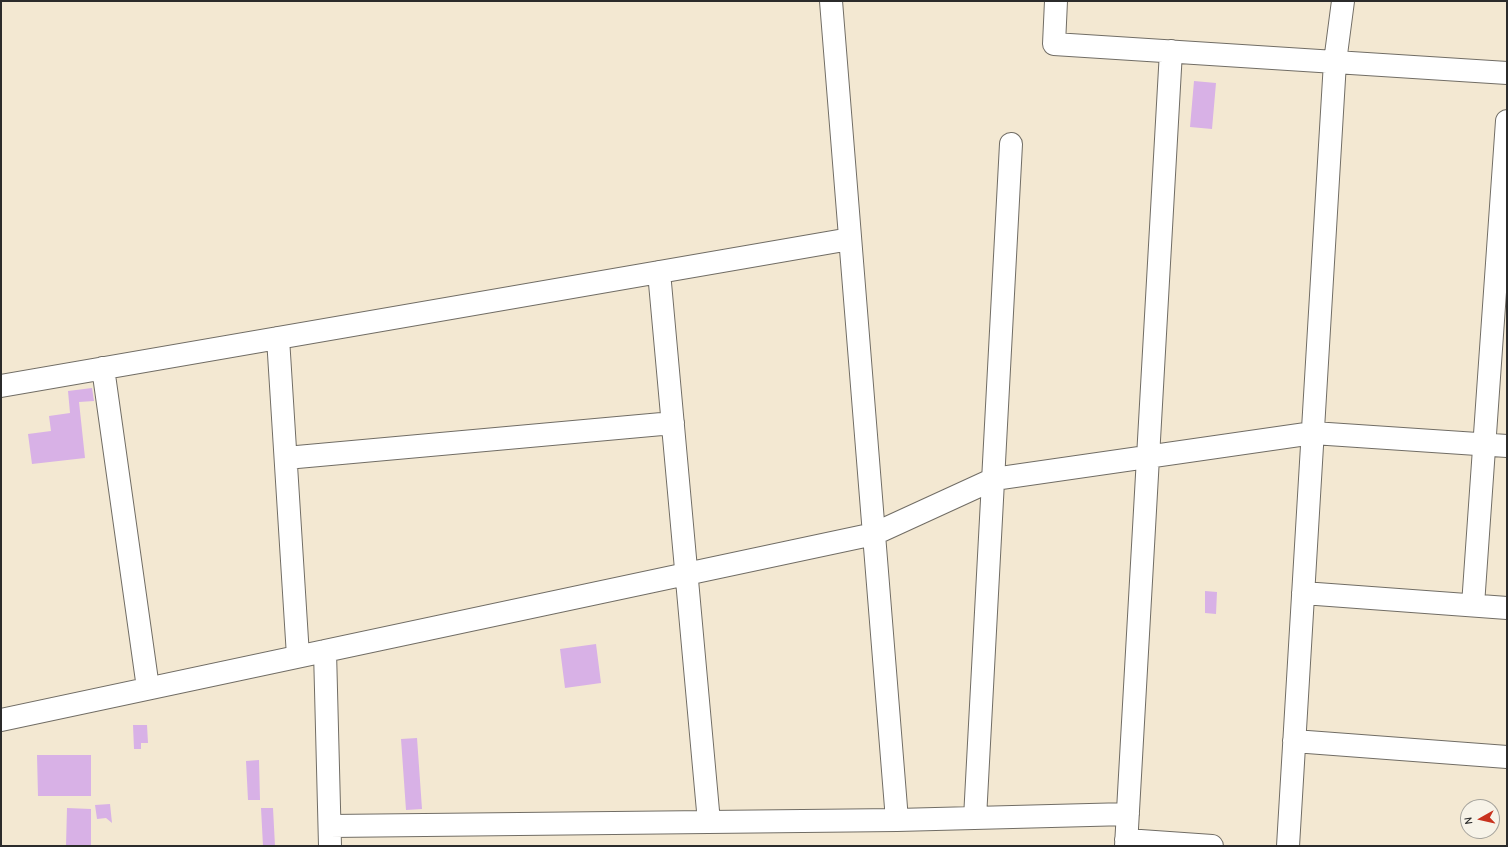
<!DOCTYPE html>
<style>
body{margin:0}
#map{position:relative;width:1508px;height:847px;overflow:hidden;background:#f3e8d2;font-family:"Comic Neue",sans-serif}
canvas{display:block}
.frame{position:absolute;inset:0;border:2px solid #2b2b2b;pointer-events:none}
.north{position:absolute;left:1460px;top:799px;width:40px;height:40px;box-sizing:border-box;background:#f7f3e8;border:1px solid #a5a39c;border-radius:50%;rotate:262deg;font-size:11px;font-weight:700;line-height:16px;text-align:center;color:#2b2b2b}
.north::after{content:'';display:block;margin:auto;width:14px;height:18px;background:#c8321e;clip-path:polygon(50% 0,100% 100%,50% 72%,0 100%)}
</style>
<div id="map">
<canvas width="1508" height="847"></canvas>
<div class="frame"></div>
<div class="north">N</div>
</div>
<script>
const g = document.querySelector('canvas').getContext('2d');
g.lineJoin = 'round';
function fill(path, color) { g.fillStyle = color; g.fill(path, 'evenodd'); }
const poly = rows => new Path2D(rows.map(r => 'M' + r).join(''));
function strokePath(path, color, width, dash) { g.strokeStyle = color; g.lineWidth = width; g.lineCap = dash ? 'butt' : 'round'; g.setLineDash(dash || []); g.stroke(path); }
const building = poly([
 [1194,81,1216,83,1212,129,1190,127],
 [92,388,94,401,79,402,85,458,32,464,28,434,51,431,49,416,70,413,68,391],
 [1205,591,1217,592,1216,614,1205,613],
 [596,644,601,683,565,688,560,649],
 [133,725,147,725,148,743,141,743,141,749,134,749],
 [417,738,422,809,406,810,401,739],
 [37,755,91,755,91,796,38,796],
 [259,760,260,800,248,800,246,761],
 [110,804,112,823,106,818,97,819,95,805],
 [67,808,91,809,91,846,66,846],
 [261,808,273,808,275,846,263,846]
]);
const minor = poly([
 [831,1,897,820],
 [1056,1,1054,44,1507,73],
 [659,272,709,822],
 [278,338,298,656],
 [103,368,148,688],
 [1,386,850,239],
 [286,458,673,423],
 [1303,593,1507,608],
 [1473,605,1507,121],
 [325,651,330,846],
 [1,720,874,534,994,479,1313,433,1507,446],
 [1294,741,1507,757],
 [975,818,1011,144],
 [330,826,897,820,1128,814],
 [1126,840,1212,846],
 [1126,846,1171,51],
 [1288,846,1335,62,1343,1]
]);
fill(building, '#d8b1e6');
strokePath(minor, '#716d65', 24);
strokePath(minor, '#fff', 22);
</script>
